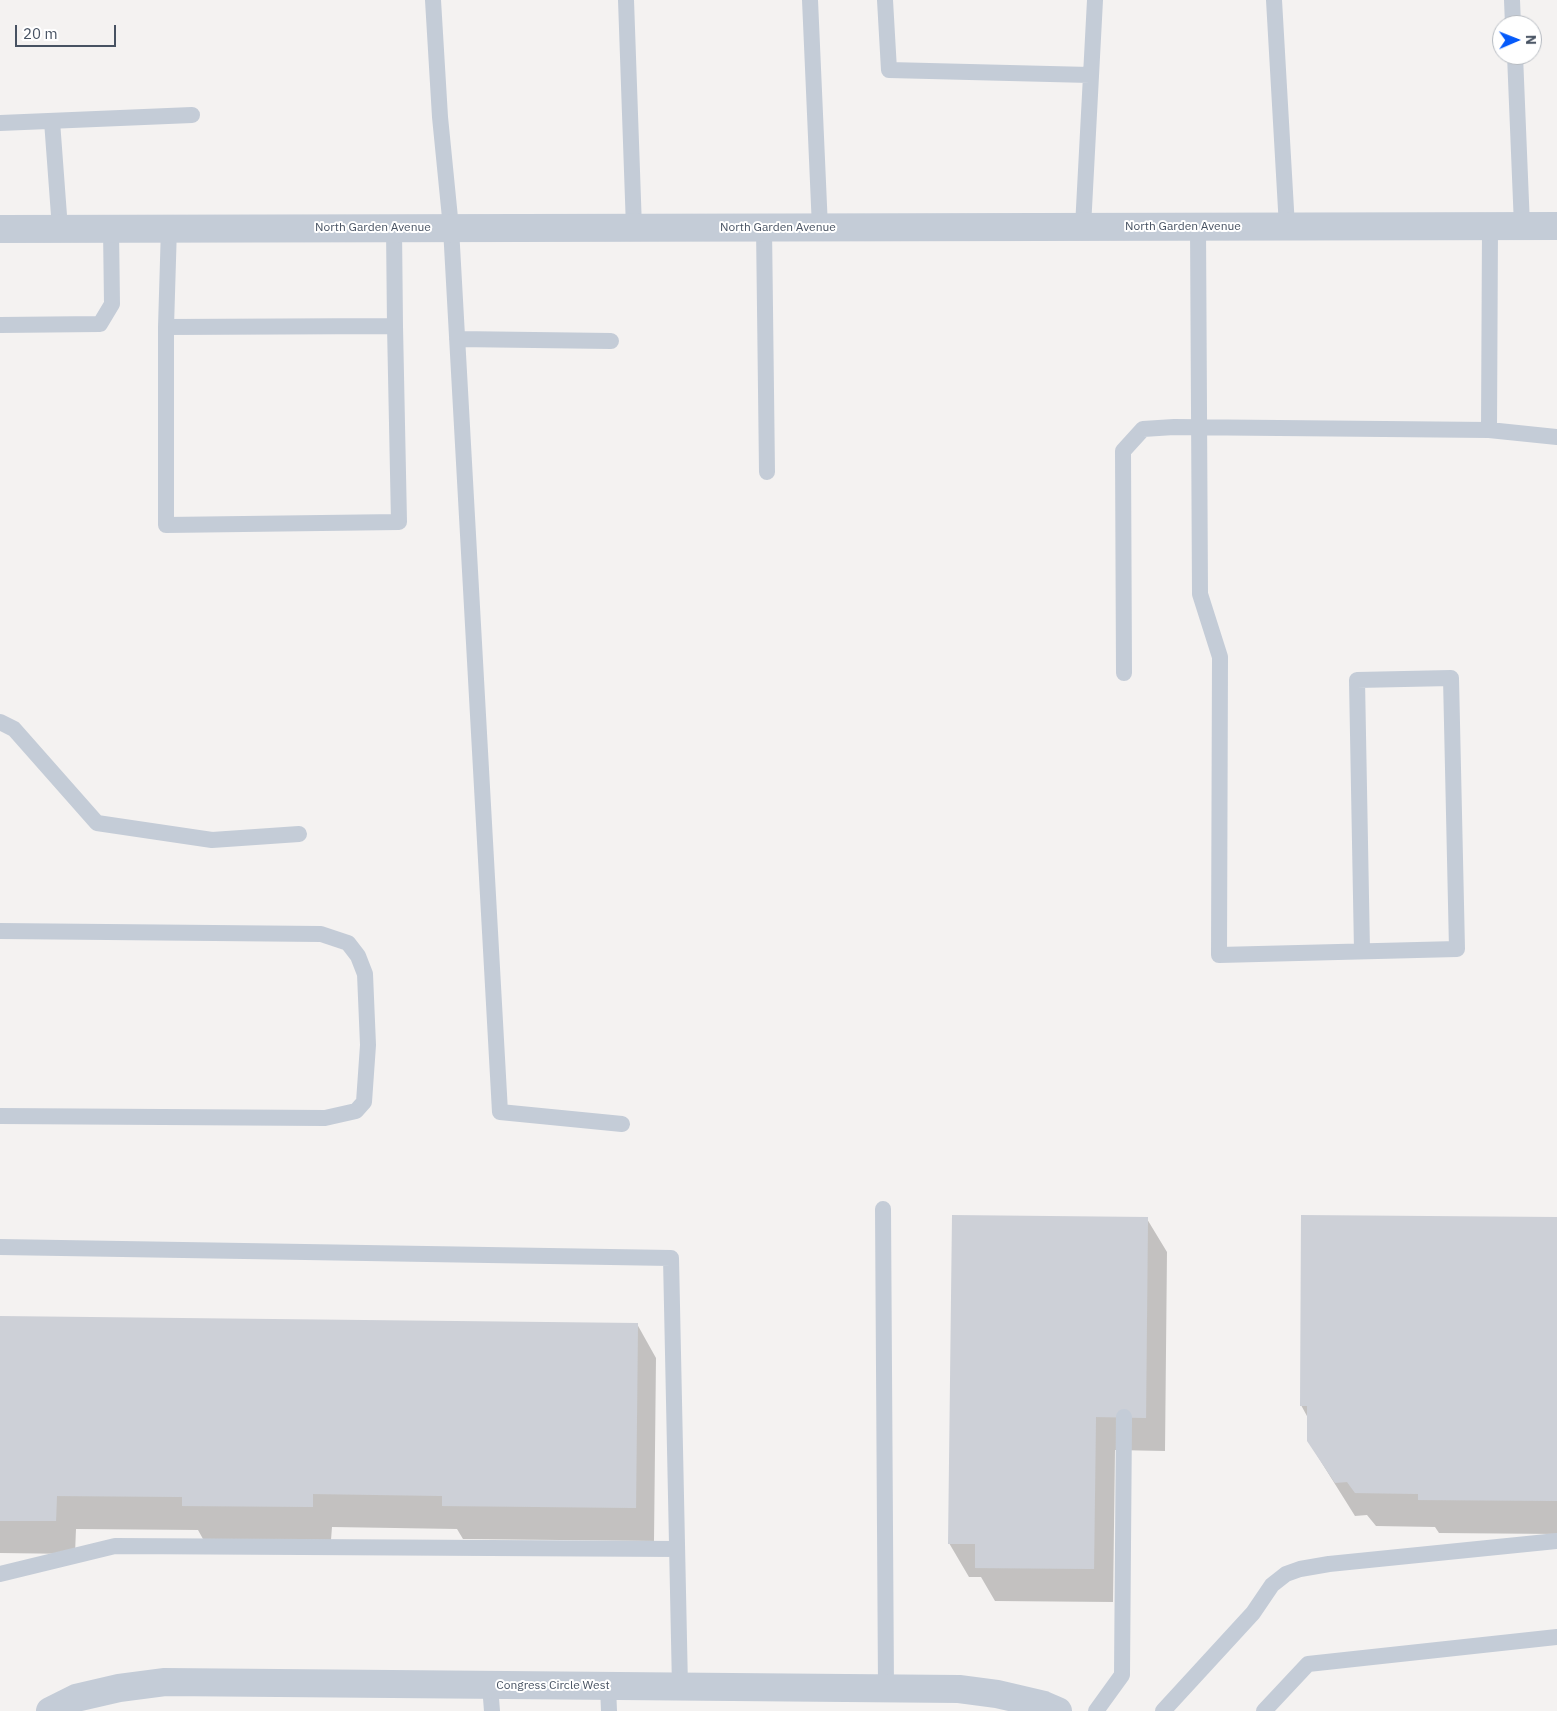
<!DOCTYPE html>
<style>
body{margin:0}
#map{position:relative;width:1557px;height:1711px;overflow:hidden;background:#f4f2f1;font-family:"IBM Plex Sans",sans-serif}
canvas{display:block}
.north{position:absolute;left:1492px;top:15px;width:50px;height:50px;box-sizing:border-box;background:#fff;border:1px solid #b5bac0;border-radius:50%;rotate:89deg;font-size:14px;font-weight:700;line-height:20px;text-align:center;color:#475262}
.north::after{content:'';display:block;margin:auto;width:18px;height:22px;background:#055afa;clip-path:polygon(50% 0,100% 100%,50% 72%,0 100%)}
.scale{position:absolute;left:15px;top:25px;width:101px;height:22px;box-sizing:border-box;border:2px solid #475262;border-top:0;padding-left:6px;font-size:15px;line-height:18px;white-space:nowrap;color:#475262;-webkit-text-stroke:4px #fff;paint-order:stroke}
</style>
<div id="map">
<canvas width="1557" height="1711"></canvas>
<div class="north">N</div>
<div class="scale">20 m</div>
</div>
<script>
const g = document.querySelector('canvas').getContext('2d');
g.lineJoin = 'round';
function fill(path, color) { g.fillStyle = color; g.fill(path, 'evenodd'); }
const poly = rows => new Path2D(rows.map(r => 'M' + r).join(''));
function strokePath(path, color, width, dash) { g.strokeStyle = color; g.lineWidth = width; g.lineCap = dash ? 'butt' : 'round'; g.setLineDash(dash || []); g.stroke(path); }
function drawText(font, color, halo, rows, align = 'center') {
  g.font = font + ' "IBM Plex Sans",sans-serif'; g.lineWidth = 4; g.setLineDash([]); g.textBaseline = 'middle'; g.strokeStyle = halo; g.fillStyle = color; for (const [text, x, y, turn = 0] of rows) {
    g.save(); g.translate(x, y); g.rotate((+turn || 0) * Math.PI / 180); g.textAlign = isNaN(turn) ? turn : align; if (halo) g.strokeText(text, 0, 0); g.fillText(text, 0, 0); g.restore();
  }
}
const shadow = poly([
 [1557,1218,1557,1534,1439,1533,1435,1527,1376,1526,1367,1515,1355,1516,1308,1441,1308,1418,1301,1405],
 [1147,1219,1167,1252,1165,1451,1115,1450,1113,1602,995,1601,981,1577,969,1577,949,1543],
 [0,1317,637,1324,656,1358,654,1541,463,1539,457,1529,332,1527,331,1540,203,1539,198,1530,76,1529,75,1554,0,1553]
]);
const building = poly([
 [952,1215,1148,1217,1146,1418,1096,1417,1094,1569,975,1568,975,1544,948,1544],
 [1301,1215,1557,1217,1557,1501,1418,1500,1418,1494,1355,1493,1347,1482,1335,1483,1307,1441,1307,1406,1300,1406],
 [0,1316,638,1323,636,1508,442,1506,442,1496,313,1494,313,1507,182,1506,182,1497,57,1496,56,1521,0,1521]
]);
const service = poly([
 [433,0,440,117,451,228,500,1112,622,1124],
 [626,0,634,228],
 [810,0,820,228],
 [885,0,889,70,1090,75],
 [1274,0,1287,227],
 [1512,0,1513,25],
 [1515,55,1522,226],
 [52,121,60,229],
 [0,123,192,115],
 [1198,226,1200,594,1220,657,1219,955,1457,949,1451,678,1357,680,1362,951],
 [169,227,166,327,395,326,394,228],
 [764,227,767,472],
 [1083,227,1095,0],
 [0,325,100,324,112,304,111,229],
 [166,327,166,525,399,522,395,326],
 [457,339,611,341],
 [1489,430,1557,437],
 [1124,673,1123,451,1143,429,1174,427,1489,430,1490,226],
 [0,722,14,729,97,823,212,840,299,834],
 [0,931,321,934,348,943,358,956,365,974,368,1045,364,1102,356,1111,325,1118,0,1116],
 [883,1209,886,1688],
 [0,1247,671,1258,680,1687],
 [0,1574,115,1546,677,1549],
 [490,1685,492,1711],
 [608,1686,609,1711],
 [1096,1711,1122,1675,1124,1417],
 [1163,1711,1253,1613,1272,1585,1286,1574,1300,1569,1329,1564,1557,1541],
 [1264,1711,1308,1664,1557,1637]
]);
const minor = poly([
 [0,229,1557,226],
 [50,1711,76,1698,119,1688,165,1682,959,1689,997,1694,1044,1705,1058,1711]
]);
const streetNames = [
 ["North Garden Avenue",1183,227],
 ["North Garden Avenue",373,228],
 ["North Garden Avenue",778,228],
 ["Congress Circle West",553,1686]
];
fill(shadow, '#0003');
fill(building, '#cdd0d7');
strokePath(service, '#c4ccd7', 16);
strokePath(minor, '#c4ccd7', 28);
drawText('12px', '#475262', '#fff', streetNames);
</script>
